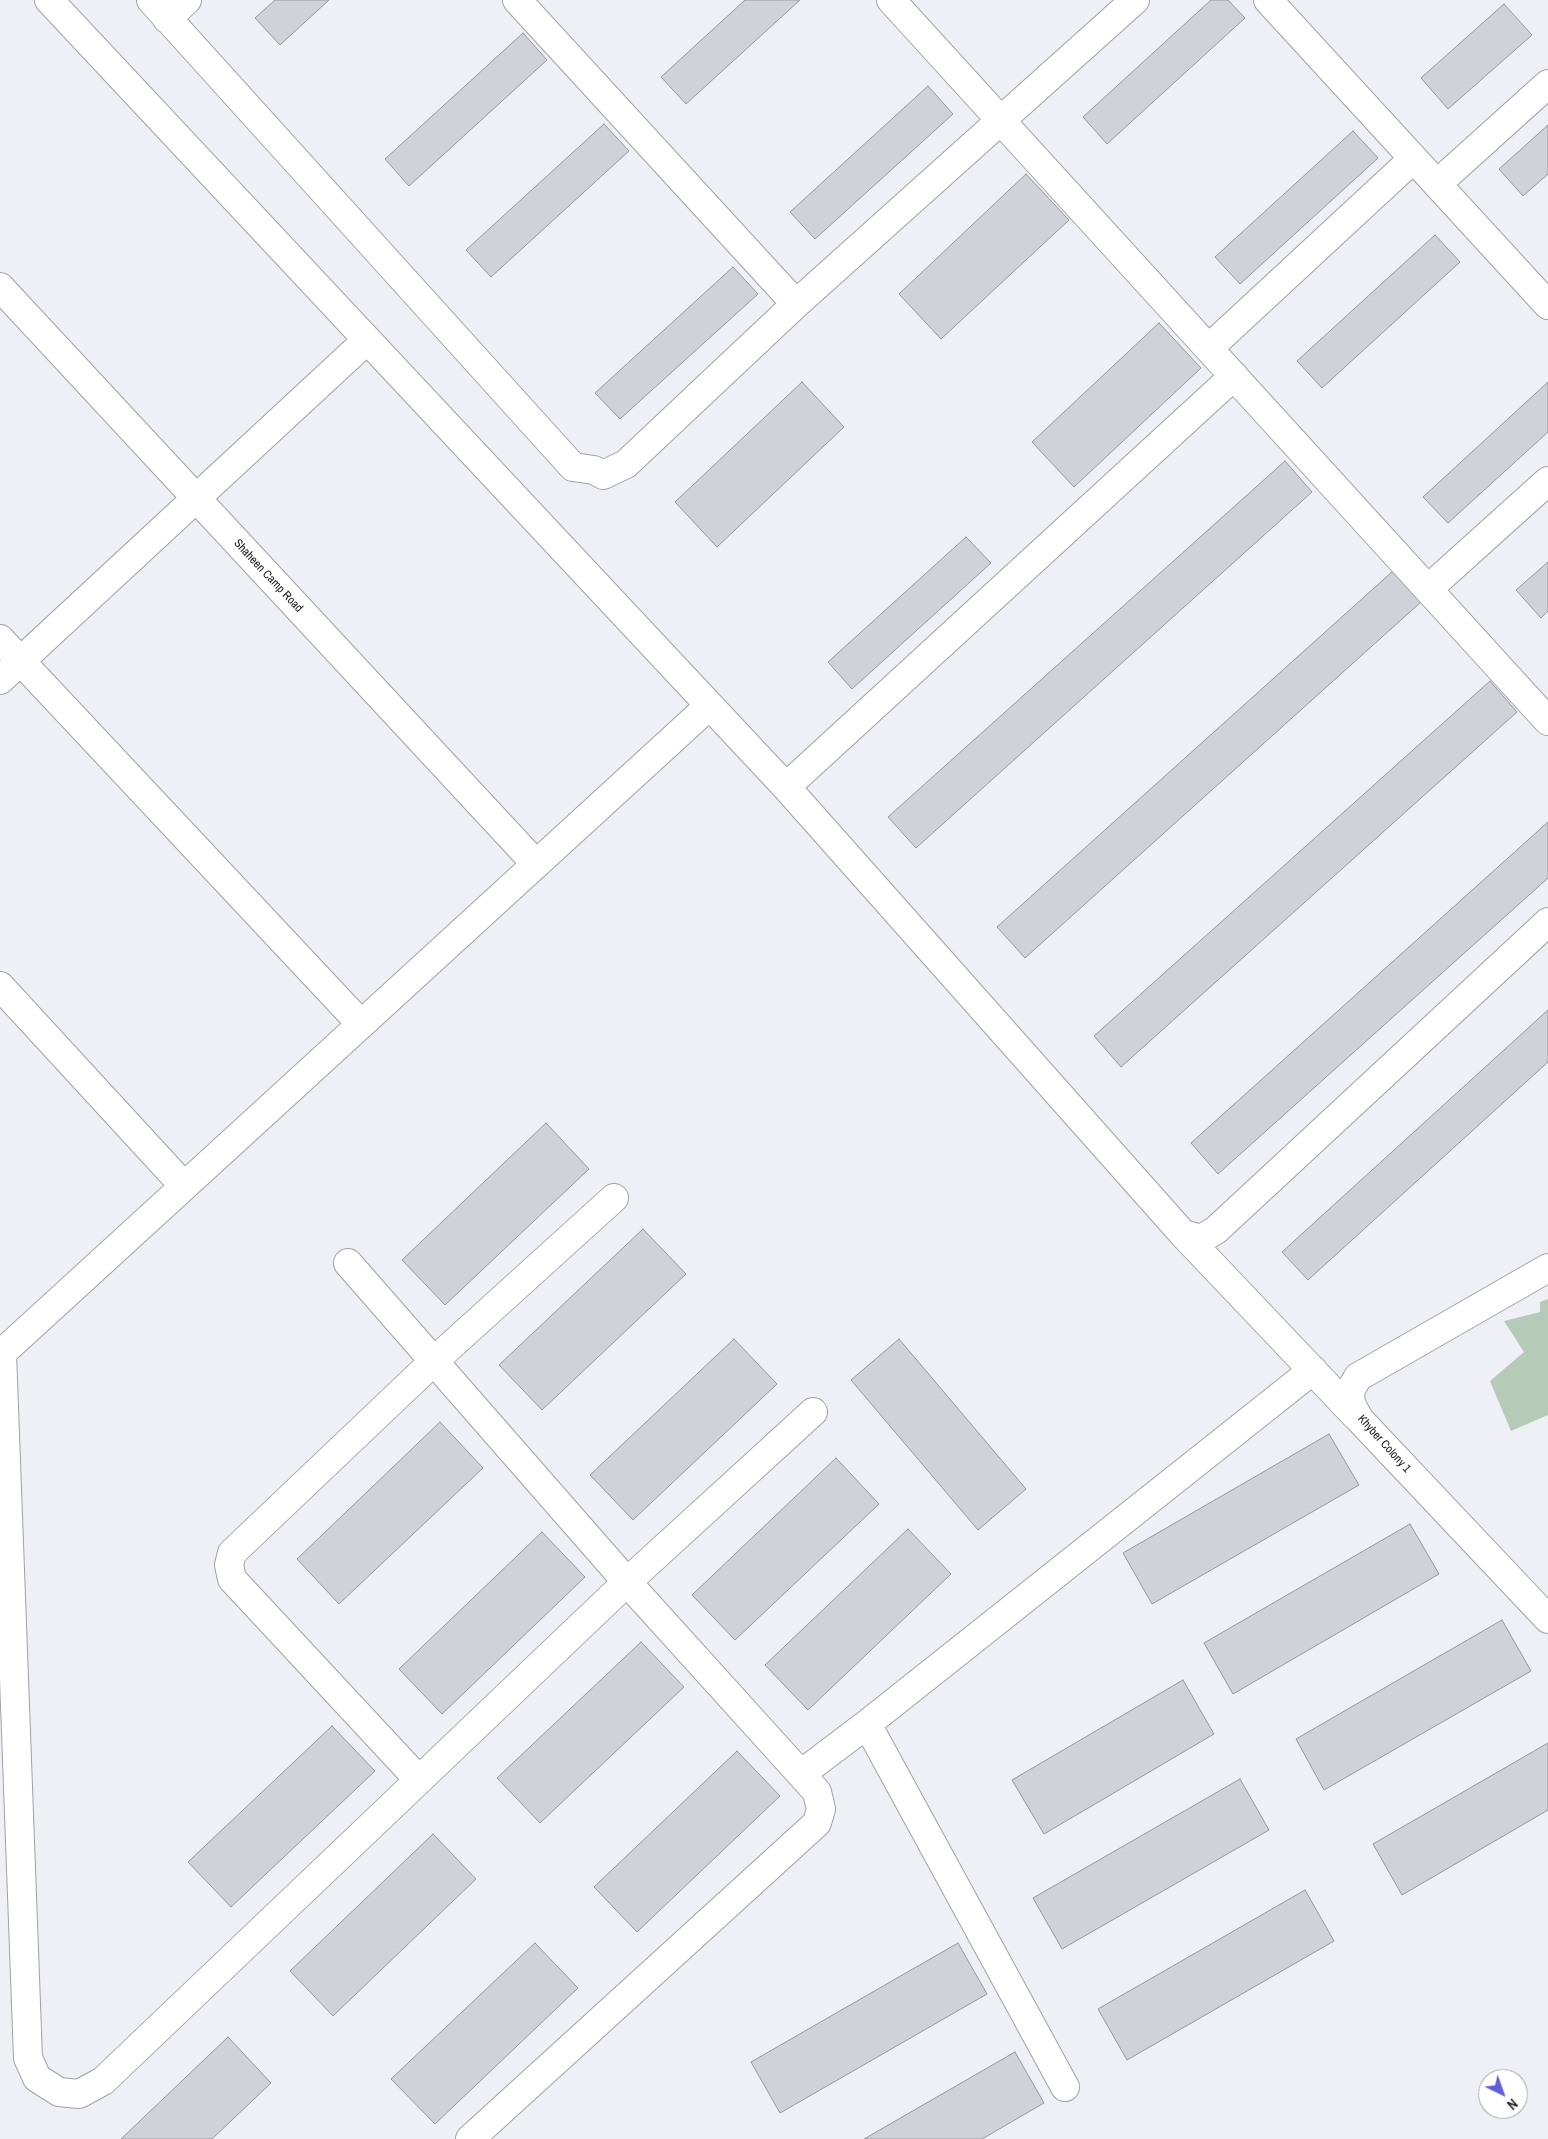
<!DOCTYPE html>
<style>
body{margin:0}
#map{position:relative;width:1548px;height:2139px;overflow:hidden;background:#eff0f6;font-family:"Archivo Narrow",sans-serif}
canvas{display:block}
.north{position:absolute;left:1478px;top:2069px;width:50px;height:50px;box-sizing:border-box;background:#fff;border:1px solid #a3a4a5;border-radius:50%;rotate:138deg;font-size:14px;font-weight:700;line-height:20px;text-align:center;color:#1a1b1d}
.north::after{content:'';display:block;margin:auto;width:18px;height:22px;background:#615fd7;clip-path:polygon(50% 0,100% 100%,50% 72%,0 100%)}
</style>
<div id="map">
<canvas width="1548" height="2139"></canvas>
<div class="north">N</div>
</div>
<script>
const g = document.querySelector('canvas').getContext('2d');
g.lineJoin = 'round';
function fill(path, color) { g.fillStyle = color; g.fill(path, 'evenodd'); }
const poly = rows => new Path2D(rows.map(r => 'M' + r).join(''));
function strokePath(path, color, width, dash) { g.strokeStyle = color; g.lineWidth = width; g.lineCap = dash ? 'butt' : 'round'; g.setLineDash(dash || []); g.stroke(path); }
function drawText(font, color, halo, rows, align = 'center') {
  g.font = font + ' "Archivo Narrow",sans-serif'; g.lineWidth = 4; g.setLineDash([]); g.textBaseline = 'middle'; g.strokeStyle = halo; g.fillStyle = color; for (const [text, x, y, turn = 0] of rows) {
    g.save(); g.translate(x, y); g.rotate((+turn || 0) * Math.PI / 180); g.textAlign = isNaN(turn) ? turn : align; if (halo) g.strokeText(text, 0, 0); g.fillText(text, 0, 0); g.restore();
  }
}
const green = poly([
 [1548,1299,1548,1415,1511,1431,1490,1381,1524,1352,1504,1321,1540,1312,1540,1302]
]);
const building = poly([
 [275,0,329,0,280,45,255,18,275,0],
 [745,0,800,0,686,104,661,77,745,0],
 [1211,0,1228,0,1245,18,1107,144,1083,117,1211,0],
 [1504,4,1532,35,1448,109,1421,78,1504,4],
 [523,33,547,60,409,186,385,159,523,33],
 [928,86,953,114,815,239,790,212,928,86],
 [604,124,629,151,491,277,466,250,604,124],
 [1548,125,1548,174,1523,196,1499,169,1548,125],
 [1353,131,1378,158,1240,284,1215,257,1353,131],
 [1026,174,1069,220,941,339,899,294,1026,174],
 [1435,235,1460,262,1322,388,1297,361,1435,235],
 [733,267,758,294,620,419,595,393,733,267],
 [1159,323,1201,368,1074,487,1032,442,1159,323],
 [802,382,844,427,717,547,675,502,802,382],
 [1548,382,1548,432,1448,523,1423,497,1548,382],
 [1285,461,1312,492,916,848,888,817,1285,461],
 [966,537,991,563,852,689,828,662,966,537],
 [1548,562,1548,611,1541,618,1516,590,1548,562],
 [1393,571,1421,602,1025,958,997,927,1393,571],
 [1490,681,1517,712,1121,1067,1094,1036,1490,681],
 [1548,822,1548,878,1218,1174,1191,1143,1548,822],
 [1548,1010,1548,1062,1308,1280,1282,1252,1548,1010],
 [546,1123,589,1169,445,1305,402,1260,546,1123],
 [643,1229,686,1274,542,1410,499,1365,643,1229],
 [734,1339,777,1384,633,1520,590,1475,734,1339],
 [899,1339,1026,1489,978,1530,851,1380,899,1339],
 [440,1422,483,1468,339,1604,297,1559,440,1422],
 [1329,1434,1359,1485,1152,1604,1123,1553,1329,1434],
 [836,1458,879,1504,735,1640,692,1595,836,1458],
 [1410,1524,1439,1574,1233,1694,1204,1643,1410,1524],
 [908,1529,951,1574,808,1710,765,1665,908,1529],
 [542,1532,585,1577,442,1714,399,1669,542,1532],
 [1502,1620,1531,1671,1324,1790,1296,1739,1502,1620],
 [641,1642,684,1687,540,1823,497,1778,641,1642],
 [1183,1680,1214,1734,1044,1834,1012,1780,1183,1680],
 [332,1726,375,1771,231,1907,188,1862,332,1726],
 [1548,1743,1548,1810,1402,1895,1373,1844,1548,1743],
 [737,1751,780,1796,637,1932,594,1887,737,1751],
 [1240,1779,1269,1830,1062,1949,1033,1898,1240,1779],
 [433,1834,476,1879,333,2016,290,1971,433,1834],
 [1305,1890,1334,1941,1127,2060,1098,2009,1305,1890],
 [535,1943,578,1988,435,2124,391,2079,535,1943],
 [958,1943,987,1994,780,2113,751,2062,958,1943],
 [228,2037,271,2083,212,2139,121,2139,228,2037],
 [1015,2052,1044,2103,982,2139,864,2139,1015,2052]
]);
const minor = poly([
 [49,0,786,787,1183,1234,1201,1239,1216,1230,1548,922],
 [151,0,573,467,594,470,603,475,626,464,796,304,1135,0],
 [517,0,796,304],
 [891,0,1548,721],
 [1268,0,1548,305],
 [167,19,187,0],
 [1437,184,1548,84],
 [1209,348,1413,159],
 [1428,589,1548,481],
 [0,639,361,1024],
 [0,680,367,340],
 [786,787,1234,376],
 [0,986,184,1186],
 [1183,1234,1356,1416],
 [348,1263,627,1582,817,1792,821,1809,817,1823,470,2139],
 [1548,1268,1358,1377,1350,1391,1351,1404,1360,1420,1548,1619],
 [0,1351,2,1353,28,2058,37,2078,59,2092,79,2094,103,2081,627,1582,813,1412],
 [2,1353,709,706],
 [867,1724,1065,2087],
 [801,1774,867,1724,1313,1370],
 [419,1780,232,1579,229,1565,232,1553,434,1361,614,1198]
]);
const tertiary = poly([
 [0,287,536,864]
]);
const streetNames = [
 ["Shaheen Camp Road",268,576,47],
 ["Khyber Colony 1",1384,1444,48]
];
fill(green, '#b5cbb7');
fill(building, '#d1d2d8');
strokePath(building, '#95969b', 1);
strokePath(minor, '#a0a1a7', 30);
strokePath(tertiary, '#a0a1a7', 30);
strokePath(minor, '#fff', 28);
strokePath(tertiary, '#fff', 28);
drawText('12px', '#1a1b1d', '#fff', streetNames);
</script>
